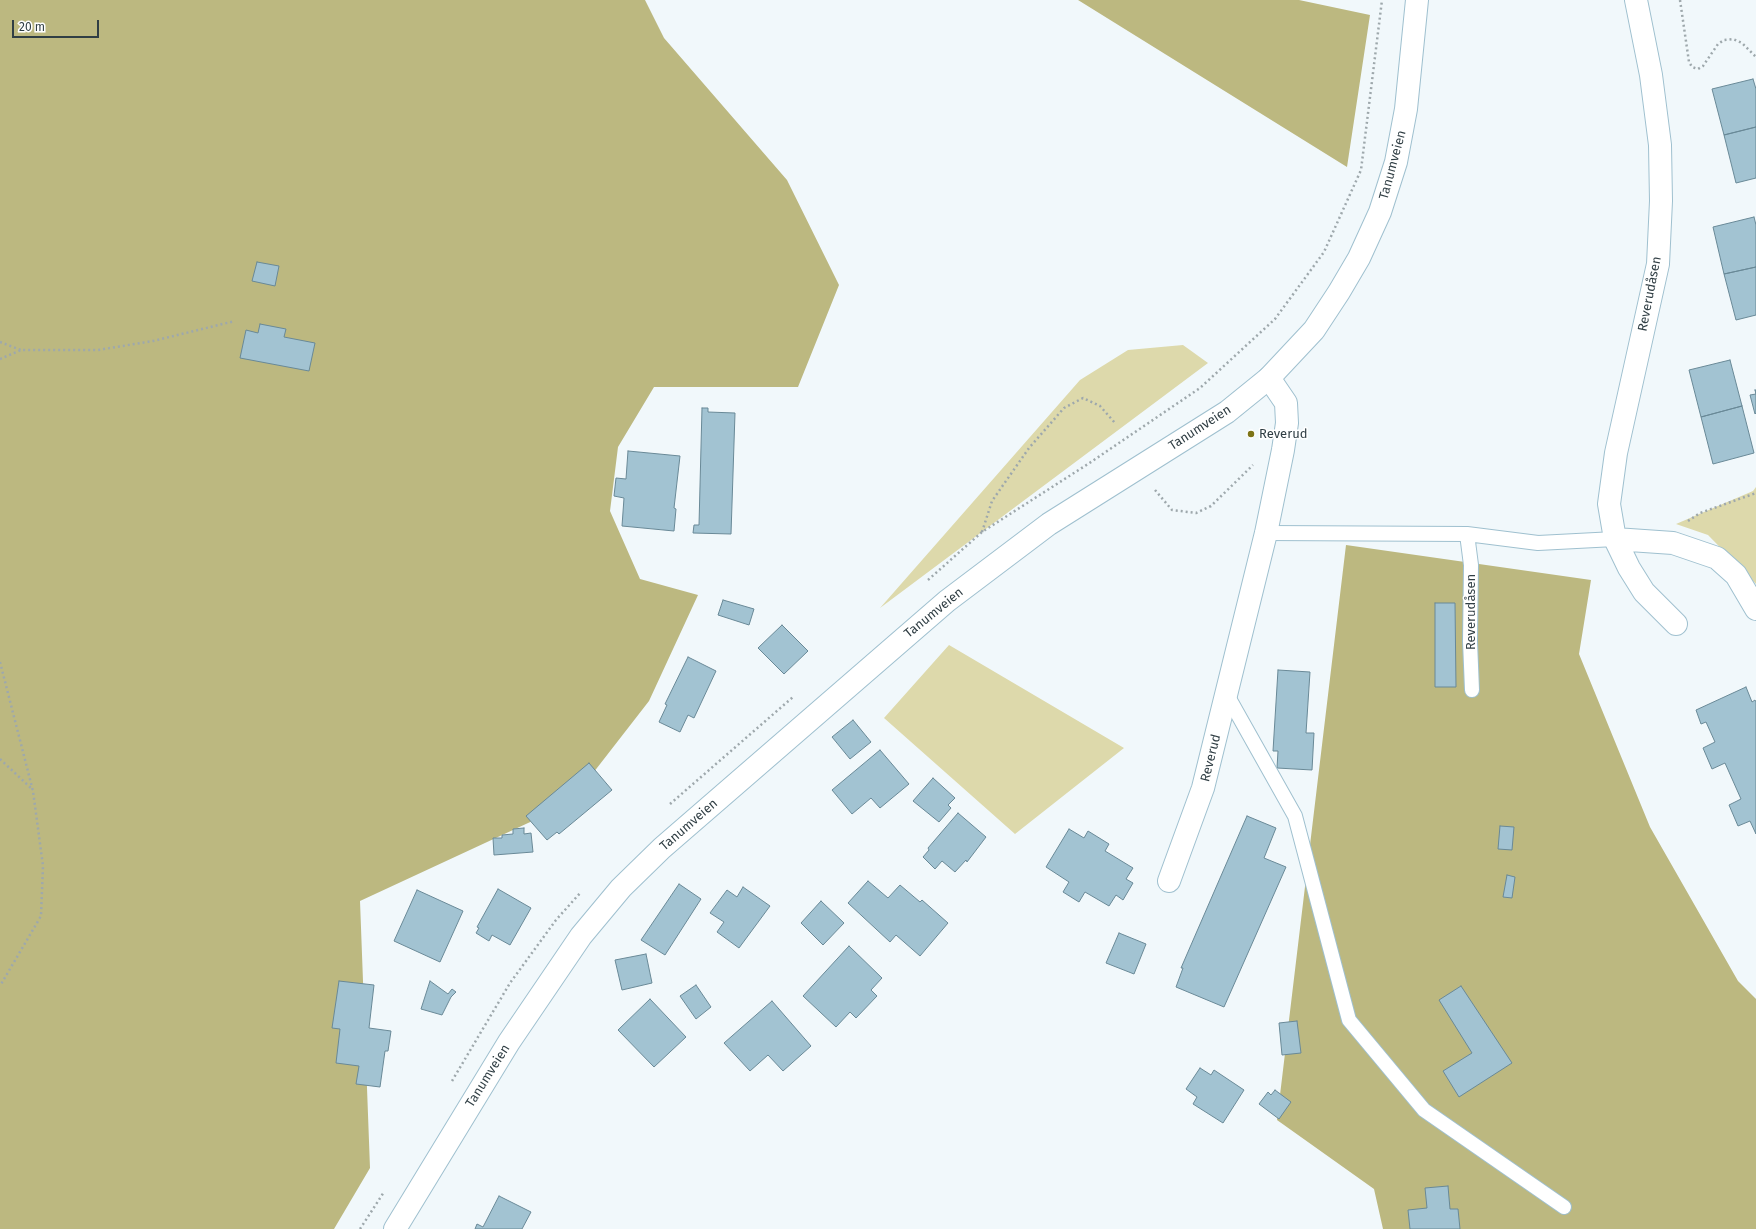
<!DOCTYPE html>
<meta charset="utf-8">
<style>
body{margin:0}
#map{position:relative;width:1756px;height:1229px;overflow:hidden;background:#f1f8fb;font-family:"Fira Sans",sans-serif}
canvas{display:block}
.scale{position:absolute;left:12px;top:20px;width:87px;height:18px;box-sizing:border-box;border:2px solid #303e44;border-top:0;padding-left:5px;font-size:12px;line-height:14px;white-space:nowrap;color:#303e44;-webkit-text-stroke:3px #fff;paint-order:stroke}
</style>
<div id="map">
<canvas width="1756" height="1229"></canvas>
<div class="scale">20 m</div>
</div>
<script>
const g = document.querySelector('canvas').getContext('2d');
g.lineJoin = 'round';
function fill(path, color) { g.fillStyle = color; g.fill(path, 'evenodd'); }
const poly = rows => new Path2D(rows.map(r => 'M' + r).join(''));
function strokePath(path, color, width, dash) { g.strokeStyle = color; g.lineWidth = width; g.lineCap = dash ? 'butt' : 'round'; g.setLineDash(dash || []); g.stroke(path); }
function drawText(font, color, halo, rows, align = 'center') {
  g.font = font + ' "Fira Sans",sans-serif'; g.lineWidth = 3; g.setLineDash([]); g.textBaseline = 'middle'; g.strokeStyle = halo; g.fillStyle = color; for (const [text, x, y, turn = 0] of rows) {
    g.save(); g.translate(x, y); g.rotate((+turn || 0) * Math.PI / 180); g.textAlign = isNaN(turn) ? turn : align; if (halo) g.strokeText(text, 0, 0); g.fillText(text, 0, 0); g.restore();
  }
}
const green = poly([
 [1183,345,1208,363,880,608,1080,380,1128,350],
 [1756,487,1756,584,1708,535,1676,524,1753,491],
 [949,645,1124,748,1015,834,884,718]
]);
const forest = poly([
 [0,0,645,0,664,38,787,180,839,285,798,387,654,387,618,447,610,511,640,579,698,595,649,701,569,804,360,901,370,1168,334,1229,0,1229],
 [1078,0,1299,0,1370,15,1347,167],
 [1346,545,1591,580,1579,654,1650,827,1738,981,1756,999,1756,1229,1383,1229,1374,1189,1277,1120]
]);
const building = poly([
 [1753,79,1756,89,1756,127,1724,135,1712,89,1753,79],
 [1756,127,1756,178,1736,183,1724,135,1756,127],
 [1754,217,1756,225,1756,267,1724,274,1713,227,1754,217],
 [257,262,279,266,275,286,252,281,257,262],
 [1756,267,1756,315,1736,320,1724,274,1756,267],
 [260,324,286,329,284,337,315,343,309,371,240,358,246,330,258,333,260,324],
 [1730,360,1742,406,1701,417,1689,370,1730,360],
 [1755,390,1756,390,1756,413,1755,414,1750,395,1756,394,1755,390],
 [1742,406,1754,453,1713,464,1701,417,1742,406],
 [702,408,708,408,708,412,735,413,731,534,693,533,694,525,699,525,702,408],
 [628,451,680,456,674,508,676,509,674,531,622,526,624,498,614,496,616,478,626,479,628,451],
 [723,600,754,609,749,625,718,615,723,600],
 [1435,603,1455,603,1456,687,1435,687,1435,603],
 [782,625,808,651,784,674,758,648,782,625],
 [688,657,716,671,694,718,688,715,680,732,659,722,667,705,665,704,688,657],
 [1278,670,1310,672,1306,733,1314,733,1312,770,1277,768,1278,751,1273,751,1278,670],
 [1746,687,1752,702,1755,700,1756,702,1756,834,1750,821,1738,826,1729,805,1741,799,1725,763,1712,769,1703,748,1715,742,1706,722,1701,724,1696,710,1746,687],
 [853,720,871,742,850,759,832,737,853,720],
 [880,750,909,784,880,808,871,798,852,814,832,790,880,750],
 [589,763,612,790,559,834,557,832,547,840,526,816,589,763],
 [933,778,955,798,948,805,951,808,939,822,913,801,933,778],
 [958,813,986,837,967,862,966,860,955,872,942,861,935,869,923,857,929,850,928,848,958,813],
 [1247,816,1276,828,1264,858,1286,867,1224,1007,1176,987,1183,968,1181,968,1247,816],
 [1500,826,1514,827,1512,850,1498,849,1500,826],
 [524,828,524,834,531,833,533,852,494,855,493,838,502,838,502,835,513,834,513,829,524,828],
 [1069,829,1084,838,1088,831,1109,844,1105,851,1133,868,1126,879,1133,883,1123,900,1116,895,1109,906,1085,892,1079,902,1063,892,1069,882,1046,867,1069,829],
 [1507,875,1515,877,1512,898,1503,897,1507,875],
 [868,881,888,898,900,885,920,902,922,900,948,923,920,956,896,935,890,942,848,903,868,881],
 [679,884,701,899,665,955,641,940,679,884],
 [743,887,770,906,739,948,717,932,724,922,710,913,727,890,737,897,743,887],
 [498,889,531,908,510,945,492,935,489,941,476,933,479,928,477,927,498,889],
 [417,890,463,911,440,962,394,941,417,890],
 [821,901,844,923,823,945,801,923,821,901],
 [1119,933,1146,944,1134,974,1106,963,1119,933],
 [849,946,882,978,871,990,877,996,856,1018,850,1012,836,1027,803,996,849,946],
 [646,954,652,983,622,990,615,960,646,954],
 [339,981,374,985,369,1028,391,1031,388,1051,385,1051,380,1087,356,1084,359,1066,336,1063,340,1029,332,1028,339,981],
 [430,981,448,994,452,989,456,992,451,997,442,1015,421,1009,430,981],
 [696,985,711,1007,696,1019,680,996,696,985],
 [1461,986,1512,1063,1459,1097,1443,1071,1472,1053,1439,1000,1461,986],
 [650,999,686,1037,654,1067,618,1030,650,999],
 [772,1001,811,1046,783,1071,768,1055,750,1071,724,1043,772,1001],
 [1297,1021,1301,1053,1282,1055,1279,1023,1297,1021],
 [1200,1068,1211,1075,1214,1070,1244,1090,1223,1123,1193,1104,1197,1097,1186,1089,1200,1068],
 [1275,1090,1291,1102,1279,1119,1259,1104,1268,1092,1271,1095,1275,1090],
 [1448,1186,1450,1209,1458,1209,1460,1229,1410,1229,1408,1210,1427,1208,1425,1188,1448,1186],
 [499,1196,531,1212,522,1229,475,1229,477,1224,483,1227,499,1196]
]);
const path = poly([
 [1680,0,1689,62,1692,67,1698,69,1703,66,1718,44,1724,40,1733,39,1742,43,1756,57],
 [0,342,21,350],
 [0,359,21,350,98,350,153,341,235,321],
 [1155,490,1172,510,1196,513,1211,506,1253,465],
 [1688,521,1700,513,1756,493],
 [982,532,992,501,1029,448,1064,408,1083,398,1100,406,1115,423],
 [928,580,982,532,1088,464,1200,388,1275,319,1324,252,1361,170,1382,0],
 [0,662,33,791,43,866,41,916,0,986],
 [0,759,33,790],
 [670,804,793,697],
 [452,1081,510,983,556,920,581,892],
 [360,1229,384,1192]
]);
const lane = poly([
 [1266,533,1467,534,1538,543,1615,539],
 [1467,534,1471,565,1470,641,1472,690],
 [1227,695,1295,816,1349,1020,1424,1110,1564,1207]
]);
const street = poly([
 [1636,0,1651,75,1660,145,1661,201,1658,264,1616,453,1609,504,1615,539,1629,568,1644,592,1676,624],
 [1615,539,1673,543,1717,558,1736,575,1756,609],
 [1169,881,1203,788,1266,533,1283,450,1287,423,1286,403,1269,378]
]);
const secondary = poly([
 [395,1229,509,1042,581,936,621,888,662,848,947,601,1049,524,1227,412,1269,378,1314,330,1339,292,1359,258,1380,212,1396,162,1406,109,1417,0]
]);
const markers = [
 [1251,434,4,"#7d7417"]
];
const streetNames = [
 ["Tanumveien",1393,165,-75],
 ["Reverudåsen",1650,294,-79],
 ["Tanumveien",1200,428,-33],
 ["Reverudåsen",1471,612,-90],
 ["Tanumveien",934,613,-39],
 ["Reverud",1211,758,-76],
 ["Tanumveien",689,825,-41],
 ["Tanumveien",488,1076,-58]
];
const poiNames = [
 ["Reverud",1259,434]
];
fill(green, '#ddd9ab');
fill(forest, '#bcb880');
fill(building, '#a2c3d2');
strokePath(building, '#698997', 1);
strokePath(lane, '#9fc0cf', 16);
strokePath(street, '#9fc0cf', 24);
strokePath(secondary, '#9fc0cf', 24);
strokePath(path, '#9ea8ac', 2.5, [2, 3]);
strokePath(lane, '#fff', 14);
strokePath(street, '#fff', 22);
strokePath(secondary, '#fff', 22);
for (const [x, y, r, color] of markers) { const dot = new Path2D(); dot.arc(x, y, r, 0, 2 * Math.PI); g.fillStyle = color; g.fill(dot); strokePath(dot, '#fff', 1.5); }
drawText('13px', '#303e44', '#fff', streetNames);
drawText('13px', '#303e44', '#fff', poiNames, 'left');
</script>
